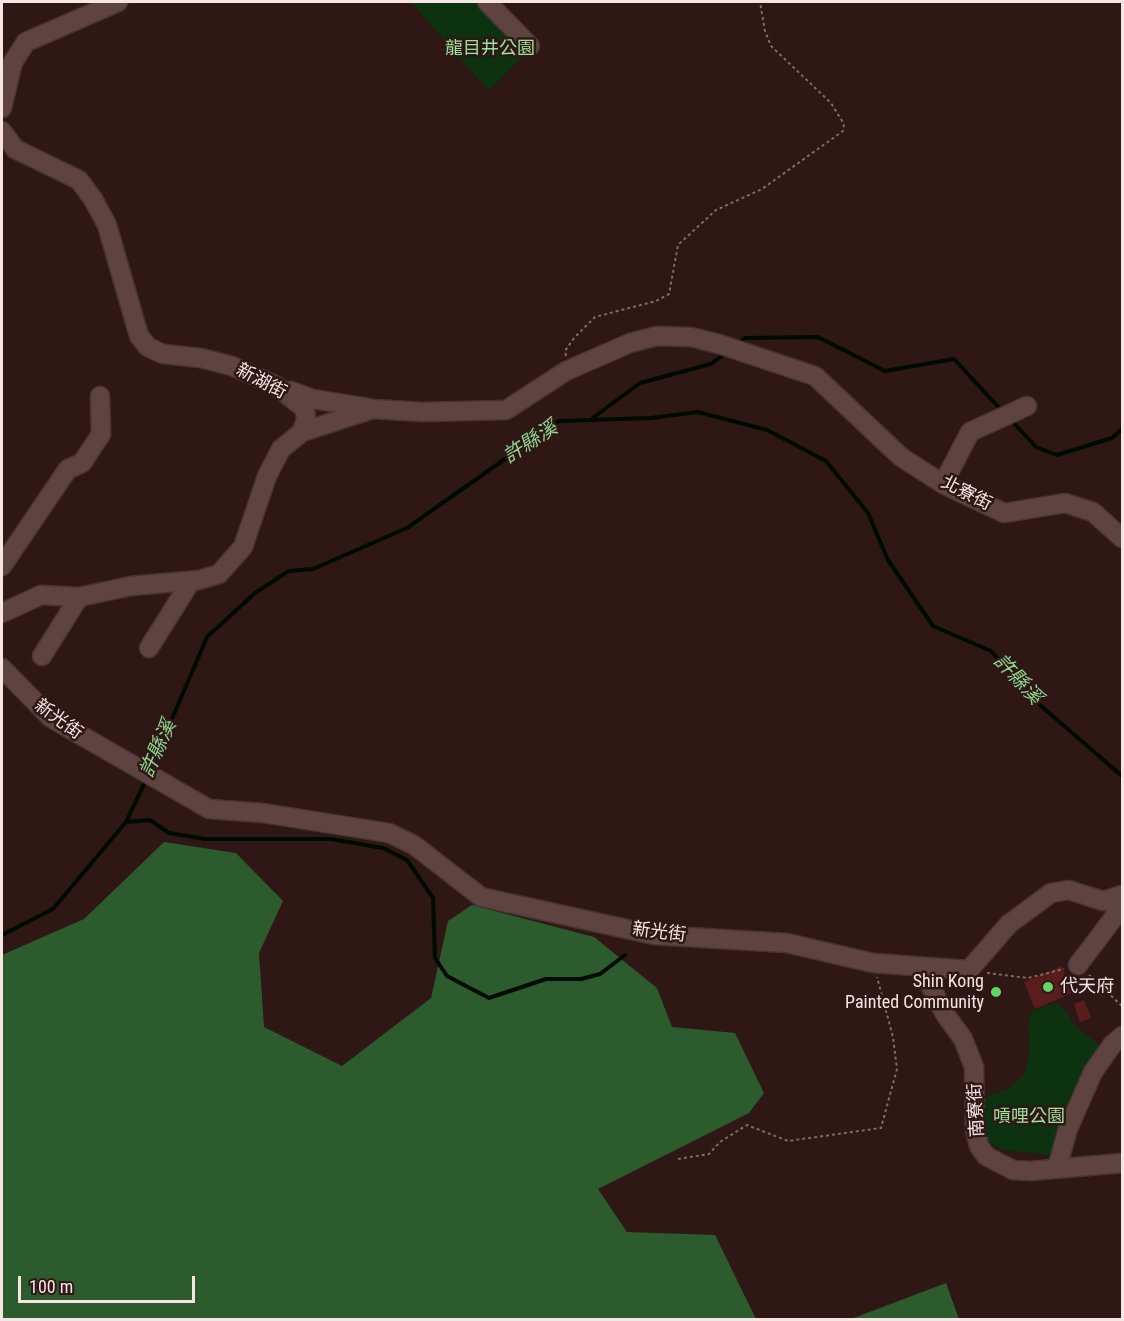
<!DOCTYPE html>
<meta charset="utf-8">
<style>
body{margin:0}
#map{position:relative;width:1124px;height:1321px;overflow:hidden;background:#2e1715;font-family:"Roboto Condensed",sans-serif}
canvas{display:block}
.frame{position:absolute;inset:0;border:3px solid #f7e5e4;pointer-events:none}
.scale{position:absolute;left:18px;top:1276px;width:177px;height:27px;box-sizing:border-box;border:3px solid #f7e5e4;border-top:0;padding-left:8px;font-size:18px;line-height:21px;white-space:nowrap;color:#f7e5e4;-webkit-text-stroke:4px #2e1715;paint-order:stroke}
</style>
<div id="map">
<canvas width="1124" height="1321"></canvas>
<div class="frame"></div>
<div class="scale">100 m</div>
</div>
<script>
const g = document.querySelector('canvas').getContext('2d');
g.lineJoin = 'round';
function fill(path, color) { g.fillStyle = color; g.fill(path, 'evenodd'); }
const poly = rows => new Path2D(rows.map(r => 'M' + r).join(''));
function strokePath(path, color, width, dash) { g.strokeStyle = color; g.lineWidth = width; g.lineCap = dash ? 'butt' : 'round'; g.setLineDash(dash || []); g.stroke(path); }
function drawText(font, color, halo, rows, align = 'center') {
  g.font = font + ' "Roboto Condensed","Noto Sans TC",sans-serif'; g.lineWidth = 5; g.setLineDash([]); g.textBaseline = 'middle'; g.strokeStyle = halo; g.fillStyle = color; for (const [text, x, y, turn = 0] of rows) {
    g.save(); g.translate(x, y); g.rotate((+turn || 0) * Math.PI / 180); g.textAlign = isNaN(turn) ? turn : align; if (halo) g.strokeText(text, 0, 0); g.fillText(text, 0, 0); g.restore();
  }
}
const green = poly([
 [411,2,485,2,529,50,489,91],
 [1056,1002,1066,1011,1073,1023,1100,1046,1051,1155,1002,1150,985,1139,980,1099,1012,1087,1025,1074,1029,1053,1028,1021,1032,1011]
]);
const forest = poly([
 [164,842,236,853,283,901,259,953,264,1027,342,1066,431,998,448,921,472,905,594,937,657,988,672,1027,735,1033,764,1093,749,1113,598,1189,627,1232,715,1235,756,1319,2,1319,2,955,84,919],
 [946,1283,959,1319,851,1319]
]);
const stream = poly([
 [736,345,745,338,818,337,885,371,954,359,1003,412],
 [590,420,640,383,711,364,726,353],
 [1011,420,1036,447,1057,455,1112,438,1122,429],
 [151,768,207,637,255,593,289,571,313,569,407,528,559,421,651,418,698,412,767,430,826,461,868,513,888,560,933,626,991,651,1040,705,1122,776],
 [126,822,150,820,169,833,206,839,331,839,383,848,407,860,433,898,435,958,447,976,489,998,546,979,581,979,600,974,625,955],
 [2,935,53,909,126,822,146,780]
]);
const building = poly([
 [1062,966,1073,993,1035,1009,1024,982],
 [1084,1000,1091,1018,1080,1022,1074,1004]
]);
const path = poly([
 [566,356,565,351,574,338,595,317,656,301,669,294,678,245,716,210,762,189,843,131,844,124,831,103,771,46,765,31,760,2],
 [987,973,1028,978,1064,969],
 [1089,975,1122,1006],
 [678,1159,709,1154,720,1142,747,1125,788,1141,881,1128,897,1069,893,1037,877,977]
]);
const minor = poly([
 [487,2,530,46],
 [2,108,13,62,26,42,118,2],
 [2,131,15,149,79,180,93,199,107,225,139,336,148,347,163,354,201,358,232,366,275,385,305,409,306,419,302,432,281,449,267,476,243,547,219,574,199,580,131,586,79,597,41,595,2,613],
 [291,391,313,399,369,408],
 [302,432,373,409,423,412,506,410,566,371,630,343,657,336,691,337,719,344,815,376,901,457,943,484,1004,513,1065,503,1093,512,1122,538],
 [943,484,970,432,1027,406],
 [2,566,68,469,82,463,101,434,100,396],
 [149,648,191,581],
 [42,656,79,597],
 [2,668,51,718,209,809,263,813,389,833,414,845,481,897,654,935,787,943,873,963,969,970,1009,924,1051,893,1069,890,1103,901,1122,895],
 [1078,965,1115,916,1119,898],
 [932,968,931,987,945,1014,963,1039,974,1067,975,1130,979,1146,986,1156,1013,1170,1031,1171,1122,1163],
 [1057,1168,1068,1129,1093,1072,1112,1045,1122,1036]
]);
const markers = [
 [1048,987,6,"#63d468"],
 [996,992,6,"#63d468"]
];
const parkNames = [
 ["龍目井公園",490,49],
 ["嗊哩公園",1029,1117]
];
const streetNames = [
 ["新湖街",261,382,28],
 ["北寮街",966,494,27],
 ["新光街",58,720,36],
 ["新光街",659,933,7],
 ["南寮街",977,1110,-93]
];
const poiNames = [
 ["Shin Kong",984,982],
 ["Painted Community",984,1003],
 ["代天府",1060,987,"left"]
];
const waterNames = [
 ["許縣溪",531,443,-33],
 ["許縣溪",1017,680,47],
 ["許縣溪",159,749,-66]
];
fill(green, '#0c320f');
fill(forest, '#2c5b2e');
strokePath(stream, '#000b00', 4);
fill(building, '#5a1d1d');
strokePath(minor, '#473534', 21);
strokePath(path, '#806b6a', 2, [3, 3]);
strokePath(minor, '#5f4341', 18);
for (const [x, y, r, color] of markers) { const dot = new Path2D(); dot.arc(x, y, r, 0, 2 * Math.PI); g.fillStyle = color; g.fill(dot); strokePath(dot, '#2e1715', 2); }
drawText('18px', '#9be29b', '#2e1715', parkNames);
drawText('18px', '#f7e5e4', '#2e1715', streetNames);
drawText('18px', '#f7e5e4', '#2e1715', poiNames, 'right');
drawText('italic 20px', '#90d690', '#2e1715', waterNames);
</script>
